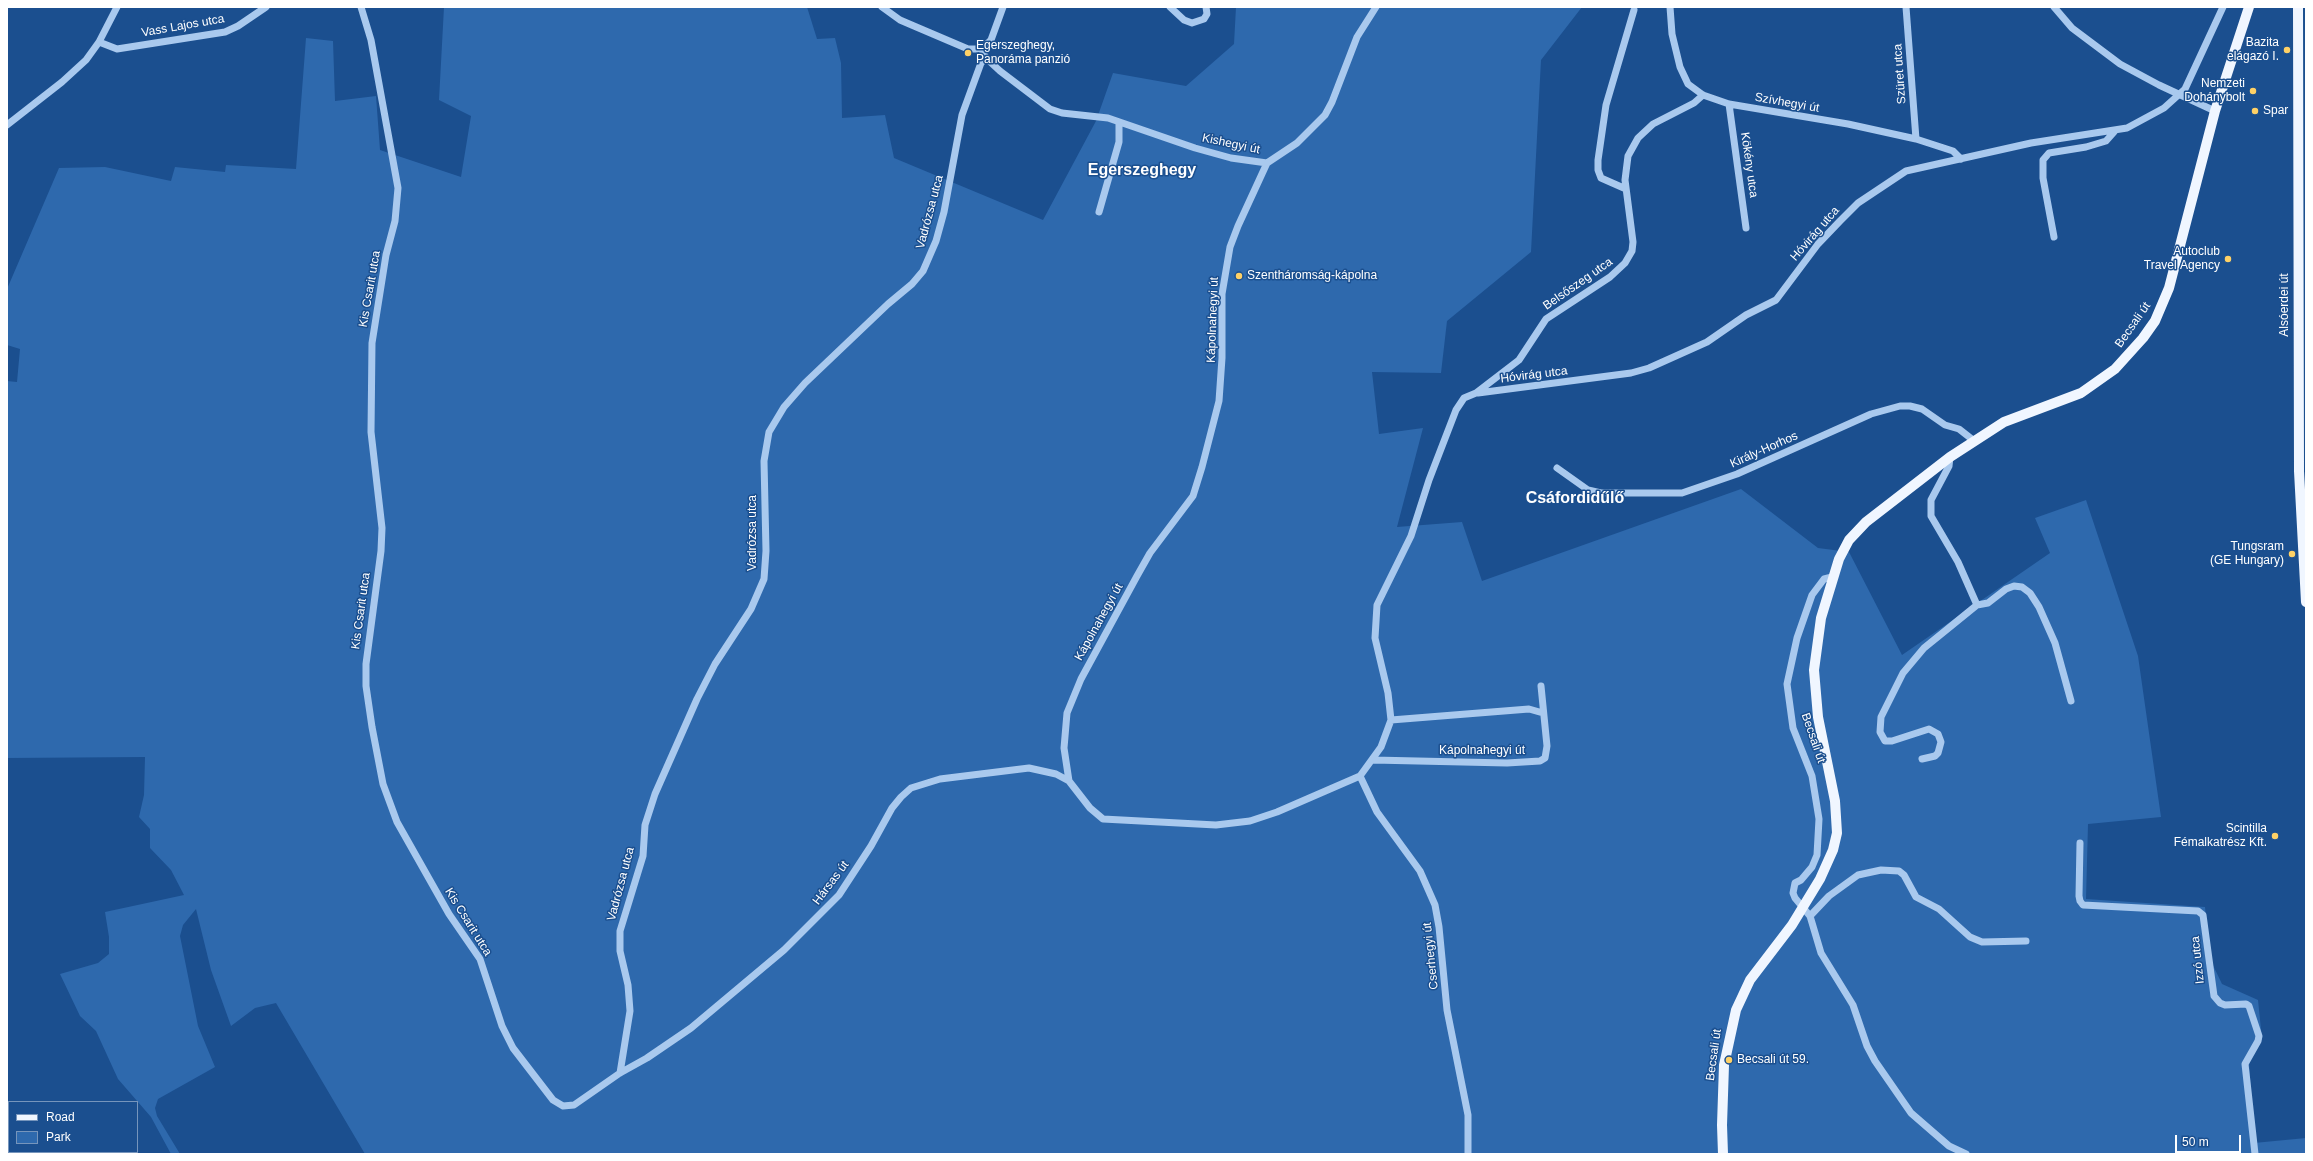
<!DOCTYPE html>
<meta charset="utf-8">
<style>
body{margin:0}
#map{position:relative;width:2313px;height:1161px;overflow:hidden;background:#1b4f8f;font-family:Arial,sans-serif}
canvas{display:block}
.frame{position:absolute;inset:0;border:8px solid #fff;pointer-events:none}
.legend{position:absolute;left:8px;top:1101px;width:130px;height:52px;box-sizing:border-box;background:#1b4f8f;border:1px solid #7695bc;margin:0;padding:5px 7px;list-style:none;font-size:12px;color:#fff}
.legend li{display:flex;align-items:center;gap:8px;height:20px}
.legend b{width:20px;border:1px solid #7695bc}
.scale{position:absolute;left:2175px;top:1135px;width:66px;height:18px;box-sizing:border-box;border:2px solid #fff;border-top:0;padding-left:5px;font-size:12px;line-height:14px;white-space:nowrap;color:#fff;-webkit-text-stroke:3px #1b4f8f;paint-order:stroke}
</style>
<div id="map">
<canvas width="2313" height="1161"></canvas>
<div class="frame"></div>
<ul class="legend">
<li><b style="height:5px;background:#f0f6ff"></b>Road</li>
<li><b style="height:11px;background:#2e69ad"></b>Park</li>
</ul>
<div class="scale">50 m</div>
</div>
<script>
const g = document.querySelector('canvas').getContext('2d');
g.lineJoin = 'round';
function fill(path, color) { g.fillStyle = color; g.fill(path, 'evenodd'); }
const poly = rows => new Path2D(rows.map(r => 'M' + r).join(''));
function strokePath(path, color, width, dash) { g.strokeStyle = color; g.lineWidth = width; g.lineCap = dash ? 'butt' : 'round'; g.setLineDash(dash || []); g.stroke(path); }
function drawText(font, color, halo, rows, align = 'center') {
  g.font = font + ' Arial,sans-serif'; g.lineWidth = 3; g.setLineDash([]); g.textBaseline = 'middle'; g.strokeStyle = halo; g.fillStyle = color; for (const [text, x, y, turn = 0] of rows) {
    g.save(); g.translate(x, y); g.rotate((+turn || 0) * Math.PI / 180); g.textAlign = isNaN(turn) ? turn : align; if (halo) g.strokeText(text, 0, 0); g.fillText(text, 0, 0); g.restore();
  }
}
const green = poly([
 [444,7,807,7,817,39,835,38,841,63,842,118,885,115,894,158,1043,220,1096,121,1113,73,1186,86,1234,44,1236,7,1582,7,1541,60,1531,252,1447,321,1441,373,1372,372,1379,434,1423,428,1397,527,1462,522,1482,581,1741,489,1818,548,1849,552,1902,655,2050,553,2035,518,2086,500,2138,656,2161,817,2088,824,2086,899,2205,907,2210,959,2222,984,2258,1000,2262,1039,2249,1061,2254,1143,2306,1138,2306,1154,365,1154,276,1003,255,1008,231,1026,211,970,196,909,183,925,180,936,198,1026,215,1067,158,1099,155,1108,157,1116,180,1154,171,1154,151,1117,118,1079,96,1031,80,1016,60,974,98,963,109,954,109,937,105,912,184,895,171,870,150,848,150,829,139,817,144,795,145,757,7,758,7,381,17,382,20,349,7,345,7,289,59,168,105,167,171,181,175,167,225,172,226,165,296,169,306,38,333,41,335,101,376,96,380,150,461,177,471,116,439,100]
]);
const minor = poly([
 [361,7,371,40,398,188,395,221,386,255,372,343,371,432,382,528,381,551,366,664,366,686,372,727,383,784,397,822,449,914,480,959,502,1026,513,1048,553,1100,563,1106,574,1105,620,1073,647,1058,691,1028,784,950,839,895,871,846,892,808,901,797,911,788,940,779,1029,768,1056,774,1069,781],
 [882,7,900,20,914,26,968,49,977,49,985,46,991,40,1003,7],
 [1170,7,1184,20,1192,23,1204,19,1207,14,1206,7],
 [1670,7,1672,34,1680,67,1688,84,1703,95,1729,104,1848,124,1916,139,1953,151,1961,159],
 [1906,7,1916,139],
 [2054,7,2072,28,2120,64,2159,85,2215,111],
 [99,42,117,49,225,32,238,26,266,7],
 [981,48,986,58,1000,71,1050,109,1062,113,1108,118,1195,148,1231,158,1267,163,1297,143,1325,115,1332,102,1357,37,1376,7],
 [1729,104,1746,228],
 [7,125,62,82,86,60,99,42,117,7],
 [1267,163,1238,226,1230,247,1222,294,1222,358,1219,401,1202,467,1193,496,1150,553,1137,576,1081,679,1067,713,1064,748,1069,781,1090,808,1103,819,1216,825,1250,821,1277,812,1360,776,1368,765,1381,747,1391,720,1388,693,1375,638,1377,605,1411,536,1429,480,1456,410,1464,398,1476,393,1519,360,1546,319,1610,277,1625,263,1632,251,1633,242,1625,180,1628,156,1638,138,1653,124,1694,103,1703,95],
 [1626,189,1601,178,1598,170,1598,160,1606,105,1634,10],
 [1099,212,1119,142,1119,122],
 [2054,237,2043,178,2043,160,2049,153,2086,147,2106,141,2114,132],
 [1478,393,1631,373,1649,368,1707,342,1746,315,1776,300,1818,244,1840,221,1858,203,1906,171,2031,143,2127,128,2164,108,2185,89,2223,7],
 [1950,457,1949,466,1931,500,1931,516,1958,562,1977,605,1988,603,2006,589,2014,586,2022,587,2030,593,2039,607,2055,643,2071,701],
 [1557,468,1588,490,1601,493,1682,493,1737,474,1871,414,1900,406,1910,406,1922,409,1945,425,1959,429,1973,440],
 [1832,577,1824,579,1812,595,1797,638,1787,684,1793,728,1812,776,1819,819,1817,855,1812,867,1801,880,1795,883,1793,893,1795,898,1810,916,1821,953,1853,1005,1867,1046,1875,1061,1911,1113,1949,1146,1966,1154],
 [1391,720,1529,709,1543,713],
 [1922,759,1935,756,1938,753,1941,742,1938,734,1929,729,1892,741,1885,741,1880,732,1881,717,1903,673,1924,648,1977,605],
 [1373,760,1507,763,1540,761,1545,758,1547,746,1541,686],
 [1360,776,1377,812,1420,871,1435,905,1439,927,1447,1010,1468,1115,1468,1154],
 [2080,843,2079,896,2080,901,2083,905,2198,911,2203,915,2214,996,2220,1003,2225,1005,2246,1004,2249,1006,2259,1036,2258,1041,2245,1064,2255,1154],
 [1810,916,1829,896,1858,875,1881,870,1899,871,1904,875,1916,897,1939,909,1970,937,1982,942,2026,941],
 [620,1073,630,1011,628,985,620,951,620,931,643,856,645,825,655,794,697,699,715,664,751,609,764,579,766,551,764,461,769,432,784,407,805,383,888,304,912,284,923,271,936,241,944,212,962,115,981,63,986,58]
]);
const major = poly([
 [2298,7,2299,471,2306,602],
 [1723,1154,1722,1125,1724,1065,1736,1010,1750,980,1792,925,1820,879,1833,850,1837,833,1835,801,1818,717,1814,670,1821,618,1839,559,1849,540,1866,522,1950,457,2004,422,2081,393,2115,369,2143,338,2155,321,2169,288,2215,111,2249,7]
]);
const markers = [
 [2287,50,4,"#ffd166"],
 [968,53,4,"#ffd166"],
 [2253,91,4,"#ffd166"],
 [2255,111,4,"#ffd166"],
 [2228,259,4,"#ffd166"],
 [1239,276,4,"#ffd166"],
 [2292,554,4,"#ffd166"],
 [2275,836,4,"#ffd166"],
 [1729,1060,4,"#ffd166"]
];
const streetNames = [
 ["Vass Lajos utca",183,26,-10],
 ["Szüret utca",1900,74,-94],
 ["Szívhegyi út",1787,103,10],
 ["Kishegyi út",1231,144,12],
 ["Kökény utca",1749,165,82],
 ["Vadrózsa utca",930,212,-75],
 ["Hóvirág utca",1815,234,-49],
 ["Belsőszeg utca",1578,284,-35],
 ["Kis Csarit utca",370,289,-80],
 ["Alsóerdei út",2285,305,-90],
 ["Kápolnahegyi út",1213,320,-88],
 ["Becsali út",2133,325,-55],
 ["Hóvirág utca",1534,375,-7],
 ["Király-Horhos",1764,450,-24],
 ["Vadrózsa utca",753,533,-90],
 ["Kis Csarit utca",361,611,-82],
 ["Kápolnahegyi út",1099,622,-61],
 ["Becsali út",1813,738,71],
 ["Kápolnahegyi út",1482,751],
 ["Hársas út",831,883,-53],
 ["Vadrózsa utca",621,884,-75],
 ["Kis Csarit utca",468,922,58],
 ["Cserhegyi út",1431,956,-96],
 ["Izzó utca",2198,960,-96],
 ["Becsali út",1714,1055,-82]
];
const poiNames = [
 ["Bazita",2279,43],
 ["elágazó I.",2279,57],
 ["Egerszeghegy,",976,46,"left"],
 ["Panoráma panzió",976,60,"left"],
 ["Nemzeti",2245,84],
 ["Dohánybolt",2245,98],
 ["Spar",2263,111,"left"],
 ["Autoclub",2220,252],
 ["Travel Agency",2220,266],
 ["Szentháromság-kápolna",1247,276,"left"],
 ["Tungsram",2284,547],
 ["(GE Hungary)",2284,561],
 ["Scintilla",2267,829],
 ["Fémalkatrész Kft.",2267,843],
 ["Becsali út 59.",1737,1060,"left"]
];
const districtNames = [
 ["Egerszeghegy",1142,171],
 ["Csáfordidűlő",1575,499]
];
fill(green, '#2e69ad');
strokePath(minor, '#a9c9ee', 7);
strokePath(major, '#f0f6ff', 10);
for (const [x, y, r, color] of markers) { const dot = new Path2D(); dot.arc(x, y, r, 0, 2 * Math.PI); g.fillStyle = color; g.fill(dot); strokePath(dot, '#1b4f8f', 1.5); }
drawText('12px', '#fff', '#1b4f8f', streetNames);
drawText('12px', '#fff', '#1b4f8f', poiNames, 'right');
drawText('bold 16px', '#fff', '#1b4f8f', districtNames);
</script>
